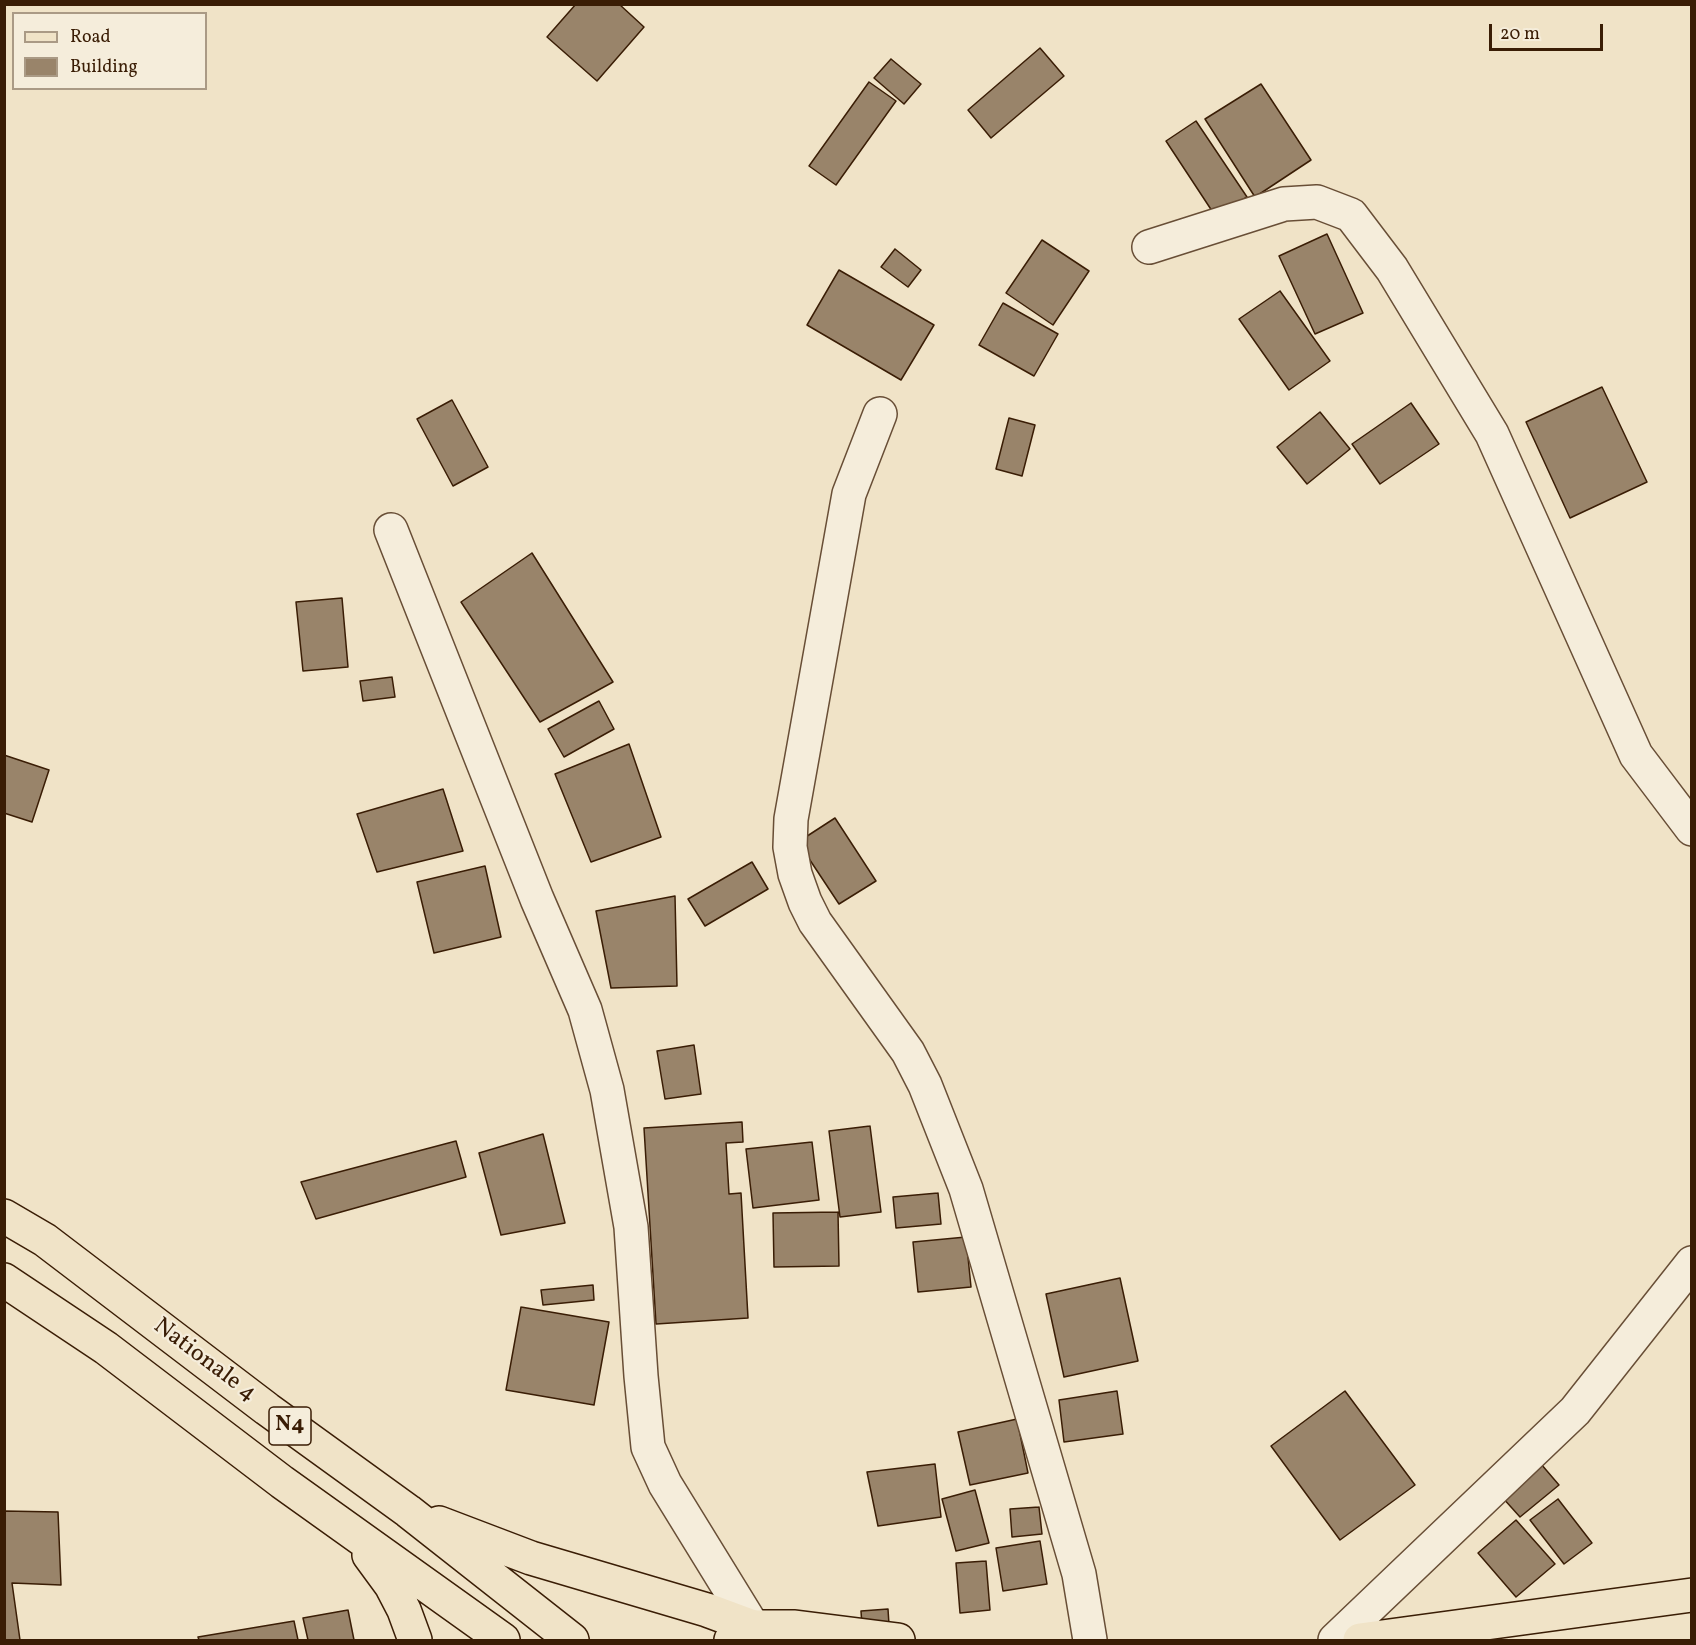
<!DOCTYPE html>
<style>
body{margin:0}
#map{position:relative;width:1696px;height:1645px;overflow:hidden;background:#f0e3c7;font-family:Vollkorn,serif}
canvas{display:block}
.frame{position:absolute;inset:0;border:6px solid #3a1d05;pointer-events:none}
.legend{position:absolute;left:12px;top:12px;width:195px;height:78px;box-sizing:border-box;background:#f5eddb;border:2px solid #aa9a85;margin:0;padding:8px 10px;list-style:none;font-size:18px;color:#3a1d05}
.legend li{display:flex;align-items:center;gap:12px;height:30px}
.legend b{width:30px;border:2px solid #aa9a85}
.scale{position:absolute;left:1489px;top:24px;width:114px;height:27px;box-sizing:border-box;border:3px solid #3a1d05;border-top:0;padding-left:8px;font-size:18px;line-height:21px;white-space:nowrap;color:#3a1d05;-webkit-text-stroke:4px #f5eddb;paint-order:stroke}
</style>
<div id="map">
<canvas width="1696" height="1645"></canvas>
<div class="frame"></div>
<ul class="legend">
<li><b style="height:8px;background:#f0e3c7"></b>Road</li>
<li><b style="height:16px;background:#99846a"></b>Building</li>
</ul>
<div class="scale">20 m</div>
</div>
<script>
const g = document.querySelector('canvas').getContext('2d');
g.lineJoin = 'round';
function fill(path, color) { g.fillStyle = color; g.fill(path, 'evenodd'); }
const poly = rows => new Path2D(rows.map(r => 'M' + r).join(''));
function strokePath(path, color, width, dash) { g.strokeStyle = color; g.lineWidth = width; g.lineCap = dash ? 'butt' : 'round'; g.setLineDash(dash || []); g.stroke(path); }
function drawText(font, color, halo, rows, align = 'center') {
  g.font = font + ' Vollkorn,serif'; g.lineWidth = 4.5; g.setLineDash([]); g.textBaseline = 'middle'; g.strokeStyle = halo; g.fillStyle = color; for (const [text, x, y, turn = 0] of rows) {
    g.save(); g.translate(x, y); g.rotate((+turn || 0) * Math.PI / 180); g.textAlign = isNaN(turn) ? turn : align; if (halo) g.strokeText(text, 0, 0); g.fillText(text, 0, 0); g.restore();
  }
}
const building = poly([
 [576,4,619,4,644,27,597,81,547,37,576,4],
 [1040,48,1064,76,991,138,968,110,1040,48],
 [891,59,921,84,904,104,874,78,891,59],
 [869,82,896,101,836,185,809,166,869,82],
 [1261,84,1311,160,1255,197,1205,119,1261,84],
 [1196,121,1247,197,1216,217,1166,141,1196,121],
 [1327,234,1363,313,1315,334,1279,256,1327,234],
 [1042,240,1089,271,1053,325,1006,293,1042,240],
 [895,249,921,270,908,287,881,267,895,249],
 [839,270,934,325,901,380,807,325,839,270],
 [1280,291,1330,361,1289,390,1239,319,1280,291],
 [1003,303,1058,334,1034,376,979,345,1003,303],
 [1602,387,1647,482,1570,518,1526,422,1602,387],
 [452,400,488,467,453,486,417,419,452,400],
 [1411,403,1439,444,1380,484,1352,444,1411,403],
 [1320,412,1350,449,1307,484,1277,447,1320,412],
 [1009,418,1035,425,1022,476,996,469,1009,418],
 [532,553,613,682,540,722,461,602,532,553],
 [342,598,348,667,303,671,296,602,342,598],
 [392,677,395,697,363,701,360,681,392,677],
 [599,701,614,729,564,757,548,729,599,701],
 [629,744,661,837,591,862,555,774,629,744],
 [4,755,49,770,32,822,4,813,4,755],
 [443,789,463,851,377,872,357,814,443,789],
 [835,818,876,881,839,904,798,842,835,818],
 [752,862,768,889,705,926,688,899,752,862],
 [485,866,501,937,434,953,417,882,485,866],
 [675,896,677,986,611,988,596,911,675,896],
 [694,1045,701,1094,665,1099,657,1051,694,1045],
 [742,1122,743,1142,726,1143,729,1194,741,1193,748,1318,656,1324,644,1128,742,1122],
 [870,1126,881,1212,840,1217,829,1131,870,1126],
 [543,1134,565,1223,501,1235,479,1153,543,1134],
 [456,1141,466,1177,316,1219,301,1182,456,1141],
 [812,1142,819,1200,753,1208,746,1149,812,1142],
 [938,1193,941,1224,896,1228,893,1197,938,1193],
 [838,1212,839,1266,774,1267,773,1213,838,1212],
 [966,1237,971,1287,918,1292,913,1242,966,1237],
 [1120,1278,1138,1361,1064,1377,1046,1294,1120,1278],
 [593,1285,594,1300,543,1305,541,1290,593,1285],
 [521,1307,609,1322,594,1405,506,1390,521,1307],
 [1117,1391,1123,1434,1064,1442,1059,1400,1117,1391],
 [1345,1391,1415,1485,1340,1540,1271,1446,1345,1391],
 [1017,1419,1028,1473,970,1485,958,1432,1017,1419],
 [935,1464,941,1517,878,1526,867,1472,935,1464],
 [1541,1464,1559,1485,1520,1517,1502,1497,1541,1464],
 [975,1490,989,1543,956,1551,942,1499,975,1490],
 [1558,1499,1592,1543,1564,1564,1530,1520,1558,1499],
 [1039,1507,1042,1534,1012,1537,1010,1509,1039,1507],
 [4,1511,58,1512,61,1585,12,1583,20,1640,4,1640,4,1511],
 [1516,1520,1555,1564,1516,1597,1478,1553,1516,1520],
 [1040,1541,1047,1584,1003,1591,996,1548,1040,1541],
 [986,1561,990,1610,960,1613,956,1563,986,1561],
 [888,1609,889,1625,862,1626,861,1611,888,1609],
 [348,1610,354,1640,308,1640,303,1618,348,1610],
 [294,1621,298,1640,199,1640,198,1637,294,1621]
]);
const minor = poly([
 [1149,247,1284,204,1317,202,1351,215,1392,269,1492,434,1636,755,1692,829],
 [880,414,849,494,791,819,790,847,795,874,805,902,815,922,908,1052,925,1085,966,1189,1079,1574,1090,1640],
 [391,530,537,899,585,1010,607,1090,631,1227,641,1376,648,1447,665,1484,753,1627],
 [1335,1640,1575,1411,1692,1263]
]);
const major = poly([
 [731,1640,753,1627,795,1627,898,1640]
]);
const highway = poly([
 [4,1216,45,1240,267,1409,408,1511,572,1640],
 [4,1280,106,1348,282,1482,503,1640],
 [439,1523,531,1558,707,1610,753,1627],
 [369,1555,391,1585,404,1610,415,1640],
 [1360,1640,1692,1595]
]);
const shields = [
 [290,1426,42]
];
const shieldNames = [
 ["N4",290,1426]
];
const streetNames = [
 ["Nationale 4",204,1361,37]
];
fill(building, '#99846a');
strokePath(building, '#3a1d05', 1.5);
strokePath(minor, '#684e36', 36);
strokePath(major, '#3a1d05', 36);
strokePath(highway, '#3a1d05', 36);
strokePath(minor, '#f5eddb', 33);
strokePath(major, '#f0e3c7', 33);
strokePath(highway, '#f0e3c7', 33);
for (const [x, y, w] of shields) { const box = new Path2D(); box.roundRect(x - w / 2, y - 19, w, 38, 4.5); g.fillStyle = '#f5eddb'; g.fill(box); strokePath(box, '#3a1d05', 1.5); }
drawText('bold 22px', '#3a1d05', null, shieldNames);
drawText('24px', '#3a1d05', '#f5eddb', streetNames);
</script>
